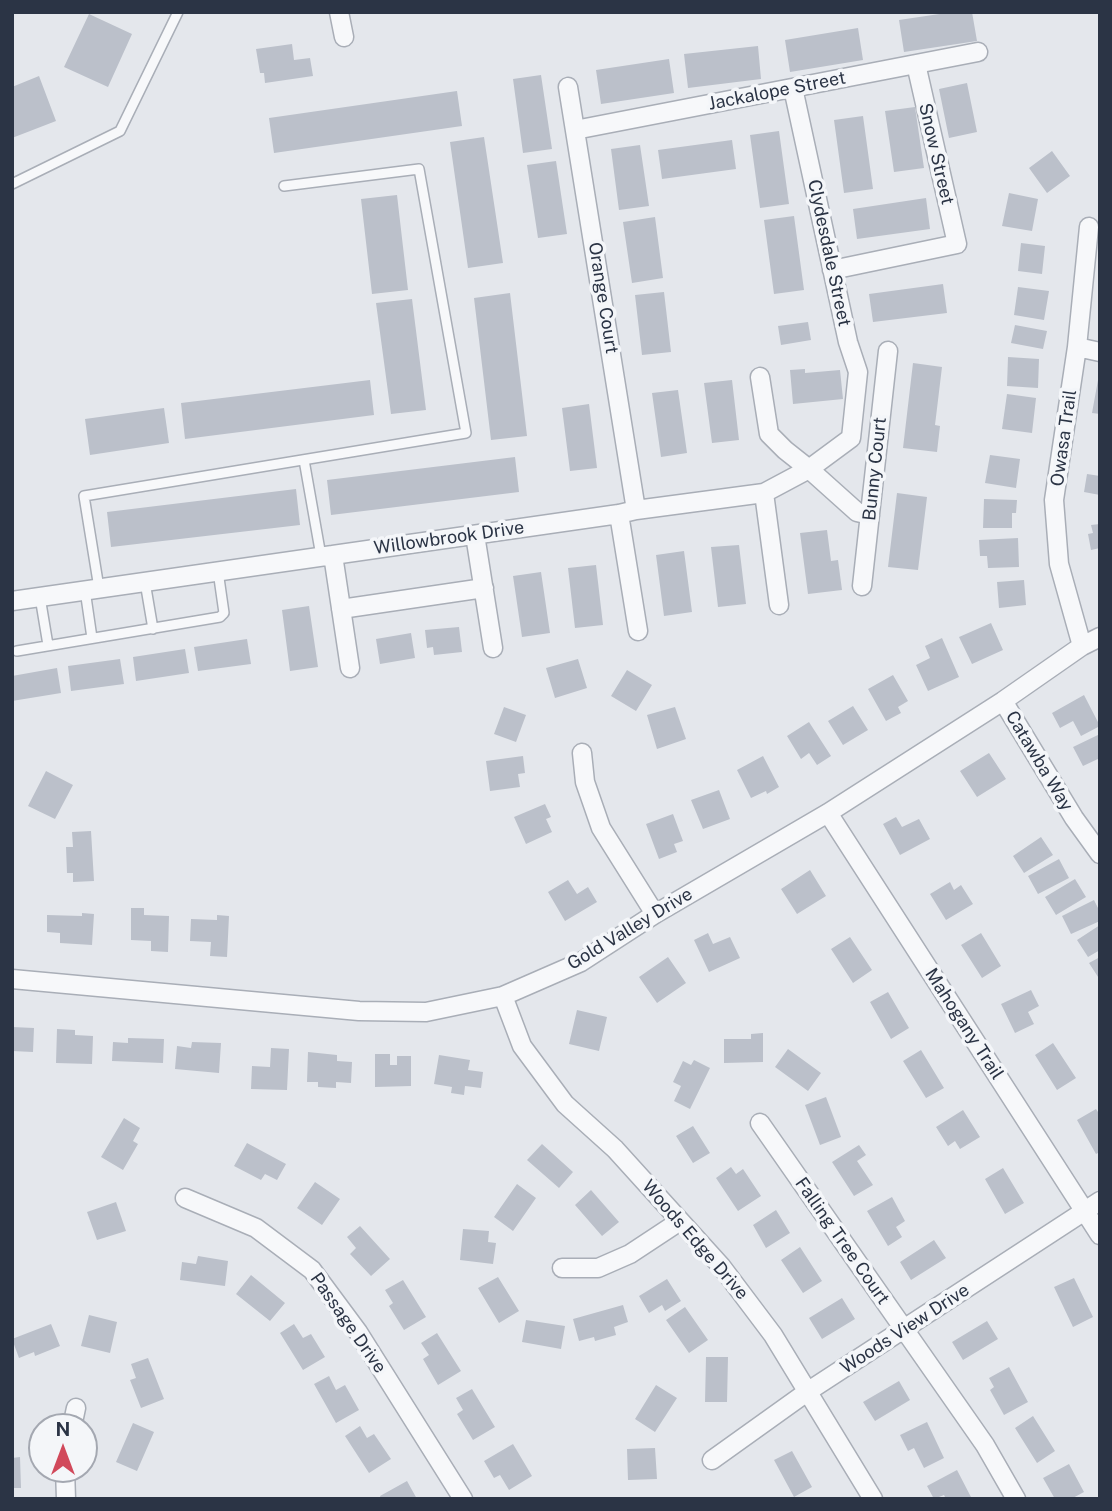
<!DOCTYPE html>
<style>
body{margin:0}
#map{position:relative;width:1112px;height:1511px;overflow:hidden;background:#e4e7ec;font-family:"Public Sans",sans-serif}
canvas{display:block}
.frame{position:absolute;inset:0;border:14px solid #2b3445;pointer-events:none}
.north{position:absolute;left:28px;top:1413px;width:70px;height:70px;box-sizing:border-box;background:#f4f6f9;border:2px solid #a4a8b1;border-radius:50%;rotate:0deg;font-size:19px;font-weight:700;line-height:28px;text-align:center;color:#2b3445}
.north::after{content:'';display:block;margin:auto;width:24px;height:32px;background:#d1495b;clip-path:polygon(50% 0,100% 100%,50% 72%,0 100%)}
</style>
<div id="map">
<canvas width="1112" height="1511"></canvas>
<div class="frame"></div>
<div class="north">N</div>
</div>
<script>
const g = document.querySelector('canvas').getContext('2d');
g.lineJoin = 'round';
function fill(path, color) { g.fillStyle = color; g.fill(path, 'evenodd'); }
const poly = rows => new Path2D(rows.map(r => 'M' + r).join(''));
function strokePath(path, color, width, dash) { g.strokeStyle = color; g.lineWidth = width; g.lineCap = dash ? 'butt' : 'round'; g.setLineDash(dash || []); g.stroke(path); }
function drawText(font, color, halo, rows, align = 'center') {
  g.font = font + ' "Public Sans",sans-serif'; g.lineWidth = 7; g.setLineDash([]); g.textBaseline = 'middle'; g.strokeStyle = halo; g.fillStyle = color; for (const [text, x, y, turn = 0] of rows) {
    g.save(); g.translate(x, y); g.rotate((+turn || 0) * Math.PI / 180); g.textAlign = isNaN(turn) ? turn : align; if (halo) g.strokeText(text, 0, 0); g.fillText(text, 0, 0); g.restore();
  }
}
const building = poly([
 [953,12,972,12,977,41,904,52,899,20],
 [89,14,132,34,108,87,64,67],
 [858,28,863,60,790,72,785,40],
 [292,44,294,60,310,58,313,76,265,83,264,73,260,73,256,49],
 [758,46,761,79,688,88,684,54],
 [669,59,674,93,601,104,596,70],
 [541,75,552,149,523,153,513,79],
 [39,76,56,121,12,138,12,87],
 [967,83,977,132,949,138,939,89],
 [457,91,462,126,274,153,269,118],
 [915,107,924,168,894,172,885,111],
 [863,116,873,189,844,193,834,120],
 [779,131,789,204,760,208,750,135],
 [484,137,503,263,468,268,450,142],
 [732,140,736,169,662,179,658,150],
 [640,145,649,206,619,210,611,149],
 [1052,151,1070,176,1047,193,1029,168],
 [556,161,567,234,538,238,527,165],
 [1009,193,1038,199,1032,231,1002,226],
 [397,195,408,290,372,294,361,199],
 [926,198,930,229,857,239,853,209],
 [794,216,804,290,774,294,764,220],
 [655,217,663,278,632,283,623,222],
 [1021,243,1045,246,1042,274,1018,271],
 [943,284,947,313,873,322,869,294],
 [1018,287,1049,291,1044,320,1014,315],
 [664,292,671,352,642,355,635,295],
 [510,293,527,436,491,440,474,298],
 [412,299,426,410,391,414,376,303],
 [808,322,811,340,781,345,778,326],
 [1015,325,1047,331,1043,349,1011,343],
 [1008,357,1039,359,1038,388,1007,386],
 [913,363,942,367,935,425,940,426,937,452,903,448],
 [805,369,805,373,840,370,843,399,793,404,790,370],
 [370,380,374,415,185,439,181,403],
 [732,380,739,440,712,443,704,383],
 [1098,380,1100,380,1100,414,1092,413],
 [678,390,687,453,661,457,652,393],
 [1007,394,1036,398,1032,433,1002,429],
 [589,404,597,468,570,471,562,408],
 [164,408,169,443,90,455,85,419],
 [990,455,1020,459,1016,488,985,483],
 [515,457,519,492,331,515,327,480],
 [1087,474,1100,476,1100,495,1084,492],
 [296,489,300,525,111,547,107,512],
 [897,493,927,497,918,570,888,567],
 [984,499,1017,500,1016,513,1012,513,1012,528,983,528],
 [1100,524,1100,548,1091,550,1088,534,1093,533,1091,525],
 [827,530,831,561,838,560,842,590,808,594,800,533],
 [1018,538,1019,567,988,568,987,556,980,556,979,540],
 [739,545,746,604,718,607,711,547],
 [684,551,692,612,664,616,656,555],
 [596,565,603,625,575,628,568,568],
 [541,572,550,633,522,637,513,576],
 [1024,580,1026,605,999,608,997,582],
 [309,606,318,667,290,671,282,610],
 [991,623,1003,650,972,664,959,637],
 [459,627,462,652,434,655,433,647,427,648,425,630],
 [411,633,415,658,380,664,376,639],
 [942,638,959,677,928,691,916,665,930,658,925,646],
 [247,639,251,664,198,671,194,647],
 [185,649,189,673,136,681,133,657],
 [120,659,124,684,71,691,68,666],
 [578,659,587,688,555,698,546,668],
 [57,668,61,693,12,701,12,676],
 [627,670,652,685,636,711,611,696],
 [893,675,908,701,898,707,901,713,886,721,868,689],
 [1084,695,1100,726,1081,736,1073,721,1060,728,1052,713],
 [853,706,868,730,843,745,828,721],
 [504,707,526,715,516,742,494,734],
 [675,707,686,739,657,749,647,715],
 [809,722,831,756,817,765,809,753,801,759,787,736],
 [1100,734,1100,758,1083,766,1073,747],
 [989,753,1006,779,977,797,960,771],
 [523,756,525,773,518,774,520,787,490,791,486,761],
 [763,756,779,787,767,794,766,791,751,798,737,770],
 [46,771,73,785,55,819,28,806],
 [719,790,730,819,703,829,691,800],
 [545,804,551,817,546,819,552,832,526,844,514,817],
 [673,814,683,841,674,844,677,852,659,859,646,824],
 [896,817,902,827,919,819,930,839,900,855,883,824],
 [91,831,94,881,73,882,73,873,67,873,66,847,73,847,72,832],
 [1041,837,1053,855,1024,873,1013,856],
 [1059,859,1069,878,1038,894,1028,876],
 [810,870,826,896,797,914,781,889],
 [1075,879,1086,897,1056,915,1045,897],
 [568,880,577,894,588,887,597,902,565,921,548,892],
 [950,882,954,890,961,885,973,904,946,920,930,894],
 [1094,900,1100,912,1100,921,1071,934,1062,916],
 [131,908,144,908,144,915,169,916,168,952,151,951,151,941,131,940],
 [82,913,94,914,92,945,60,943,60,933,47,932,47,915,82,916],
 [217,915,229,916,227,957,210,956,211,942,190,941,191,919,217,920],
 [1100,925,1100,950,1088,957,1077,940],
 [708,933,713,944,730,937,740,958,709,972,694,940],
 [981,933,1001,966,982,978,961,945],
 [850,937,872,970,853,983,831,949],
 [668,957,686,983,657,1003,639,977],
 [1100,957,1100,980,1089,963],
 [1031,990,1039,1006,1028,1012,1034,1024,1015,1033,1001,1004],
 [888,992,909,1028,891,1039,870,1002],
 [577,1010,607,1017,599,1051,569,1044],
 [12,1027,34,1028,33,1052,12,1051],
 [57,1029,75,1030,75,1035,93,1036,92,1064,56,1063],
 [763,1033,763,1062,724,1063,724,1039,751,1039,751,1034],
 [128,1038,164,1039,163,1063,112,1061,113,1042,128,1043],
 [192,1042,221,1043,219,1073,175,1069,177,1046,191,1048],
 [1053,1043,1076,1078,1057,1090,1035,1055],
 [271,1048,289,1049,287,1090,251,1089,252,1066,270,1067],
 [788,1049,821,1073,808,1091,775,1067],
 [921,1050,944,1088,926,1098,903,1061],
 [308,1052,337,1055,337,1061,352,1062,351,1083,336,1082,336,1088,318,1087,318,1082,307,1082],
 [375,1054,390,1054,390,1065,397,1065,397,1056,411,1056,411,1086,375,1087],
 [439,1055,470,1060,468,1070,483,1072,481,1088,465,1086,464,1095,451,1093,452,1087,434,1084],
 [694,1060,710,1068,690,1109,674,1101,681,1086,673,1082,683,1061,691,1065],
 [826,1097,841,1137,820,1145,805,1105],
 [1096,1109,1100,1115,1100,1152,1096,1154,1077,1120],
 [963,1110,980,1137,960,1149,955,1141,948,1146,936,1127],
 [124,1118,140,1128,133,1141,138,1144,123,1170,101,1157],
 [693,1126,710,1153,693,1163,676,1136],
 [247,1143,286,1164,277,1180,265,1174,261,1180,234,1166],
 [542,1144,573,1172,559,1188,527,1160],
 [859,1145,866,1155,857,1161,873,1185,854,1196,832,1162],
 [731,1167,736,1174,743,1169,761,1196,738,1211,716,1178],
 [1003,1168,1024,1203,1005,1214,985,1179],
 [315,1182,340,1199,322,1225,297,1208],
 [517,1184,536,1198,513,1231,494,1217],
 [591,1190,619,1222,602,1236,575,1205],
 [892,1197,905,1221,896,1227,902,1237,888,1246,867,1211],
 [116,1202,126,1231,97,1240,87,1212],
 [776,1210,790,1233,766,1248,753,1225],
 [360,1226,390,1259,371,1276,350,1254,356,1248,347,1237],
 [463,1229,489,1231,488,1242,496,1243,493,1264,460,1260],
 [934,1240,946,1258,911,1280,900,1262],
 [800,1247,822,1281,803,1293,781,1260],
 [198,1256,228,1261,225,1286,180,1280,182,1262,196,1264],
 [251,1275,285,1303,270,1321,236,1294],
 [498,1277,519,1311,499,1323,478,1288],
 [1074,1278,1093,1317,1073,1327,1054,1287],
 [667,1279,681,1301,665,1311,662,1305,649,1313,639,1296],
 [403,1280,426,1317,404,1330,389,1306,393,1303,385,1290],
 [842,1298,855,1319,822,1339,809,1318],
 [623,1305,628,1322,614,1327,616,1335,595,1341,594,1337,579,1341,573,1319],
 [685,1307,708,1340,689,1353,666,1320],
 [89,1315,117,1322,110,1353,81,1346],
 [526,1320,565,1326,561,1349,522,1342],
 [987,1321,998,1339,963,1360,952,1342],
 [51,1324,60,1346,35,1356,34,1352,19,1358,12,1339],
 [294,1324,303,1338,311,1334,325,1357,303,1370,280,1333],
 [437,1333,461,1371,438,1385,423,1359,429,1355,421,1343],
 [706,1357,728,1357,727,1402,705,1402],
 [148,1358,164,1399,141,1408,130,1380,136,1378,131,1364],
 [1009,1367,1028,1402,1004,1415,990,1390,994,1387,989,1378],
 [329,1376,336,1390,345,1385,359,1410,336,1423,314,1384],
 [899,1381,910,1400,875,1421,863,1402],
 [656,1385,677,1398,655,1432,635,1419],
 [472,1389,495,1427,473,1440,457,1414,463,1410,456,1398],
 [1033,1416,1055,1451,1037,1463,1015,1428],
 [927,1422,944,1458,924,1468,914,1448,908,1451,900,1435],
 [133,1423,154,1432,137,1471,116,1462],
 [360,1426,367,1438,374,1434,391,1459,369,1473,345,1436],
 [513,1444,532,1476,509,1490,500,1475,494,1478,484,1461],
 [655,1448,657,1479,628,1480,627,1449],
 [792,1451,812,1487,794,1497,774,1460],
 [20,1457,21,1488,12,1488,12,1458],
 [1069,1464,1084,1492,1071,1499,1055,1499,1043,1478],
 [957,1470,972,1499,946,1499,944,1495,934,1499,927,1486],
 [407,1481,417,1499,381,1499,380,1496]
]);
const service = poly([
 [12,184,120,131,178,12],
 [304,460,321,556],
 [145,582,153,629],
 [99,588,84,496,466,433,419,169,284,186],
 [85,590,92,638],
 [40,597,48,645],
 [17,651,220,617,224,613,218,571]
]);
const minor = poly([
 [339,12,344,37],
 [568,87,636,510],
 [575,130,978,52],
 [832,270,957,244,916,64],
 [1077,347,1100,352],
 [760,377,769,434,785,450,809,469,857,512,870,515],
 [764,493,779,605],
 [619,514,638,631],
 [475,535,493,648],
 [333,555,350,668],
 [862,586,888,351],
 [12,601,619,514,636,510,764,493,809,469,851,438,858,372,848,342,793,88],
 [341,609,484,588],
 [1082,646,1059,564,1054,500,1077,347,1089,227],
 [1003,701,1074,818,1100,854],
 [582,753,585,782,601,828,655,914],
 [828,813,1100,1235],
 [12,979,359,1011,426,1012,503,996,581,962,655,914,828,813,1003,701,1082,646,1100,637],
 [503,996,522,1046,565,1104,615,1149,721,1266,773,1335,873,1499],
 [760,1123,985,1445,1016,1499],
 [185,1198,256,1228,312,1270,358,1332,463,1499],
 [562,1268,598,1268,630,1254,680,1221],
 [72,1427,76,1408],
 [712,1460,807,1392,1100,1201],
 [65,1469,66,1499]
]);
const streetNames = [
 ["Jackalope Street",777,91,-11],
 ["Snow Street",936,154,77],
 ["Clydesdale Street",829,253,78],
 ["Orange Court",603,298,81],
 ["Owasa Trail",1064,438,-82],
 ["Bunny Court",875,469,-84],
 ["Willowbrook Drive",449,538,-8],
 ["Catawba Way",1039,761,59],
 ["Gold Valley Drive",630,929,-31],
 ["Mahogany Trail",964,1024,57],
 ["Woods Edge Drive",695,1240,49],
 ["Falling Tree Court",842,1241,55],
 ["Passage Drive",348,1323,55],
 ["Woods View Drive",905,1329,-33]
];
fill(building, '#bbc0ca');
strokePath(service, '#a9aeb7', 12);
strokePath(minor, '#a9aeb7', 21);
strokePath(service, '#f7f8fa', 9);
strokePath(minor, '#f7f8fa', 18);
drawText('18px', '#2b3445', '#f4f6f9', streetNames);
</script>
